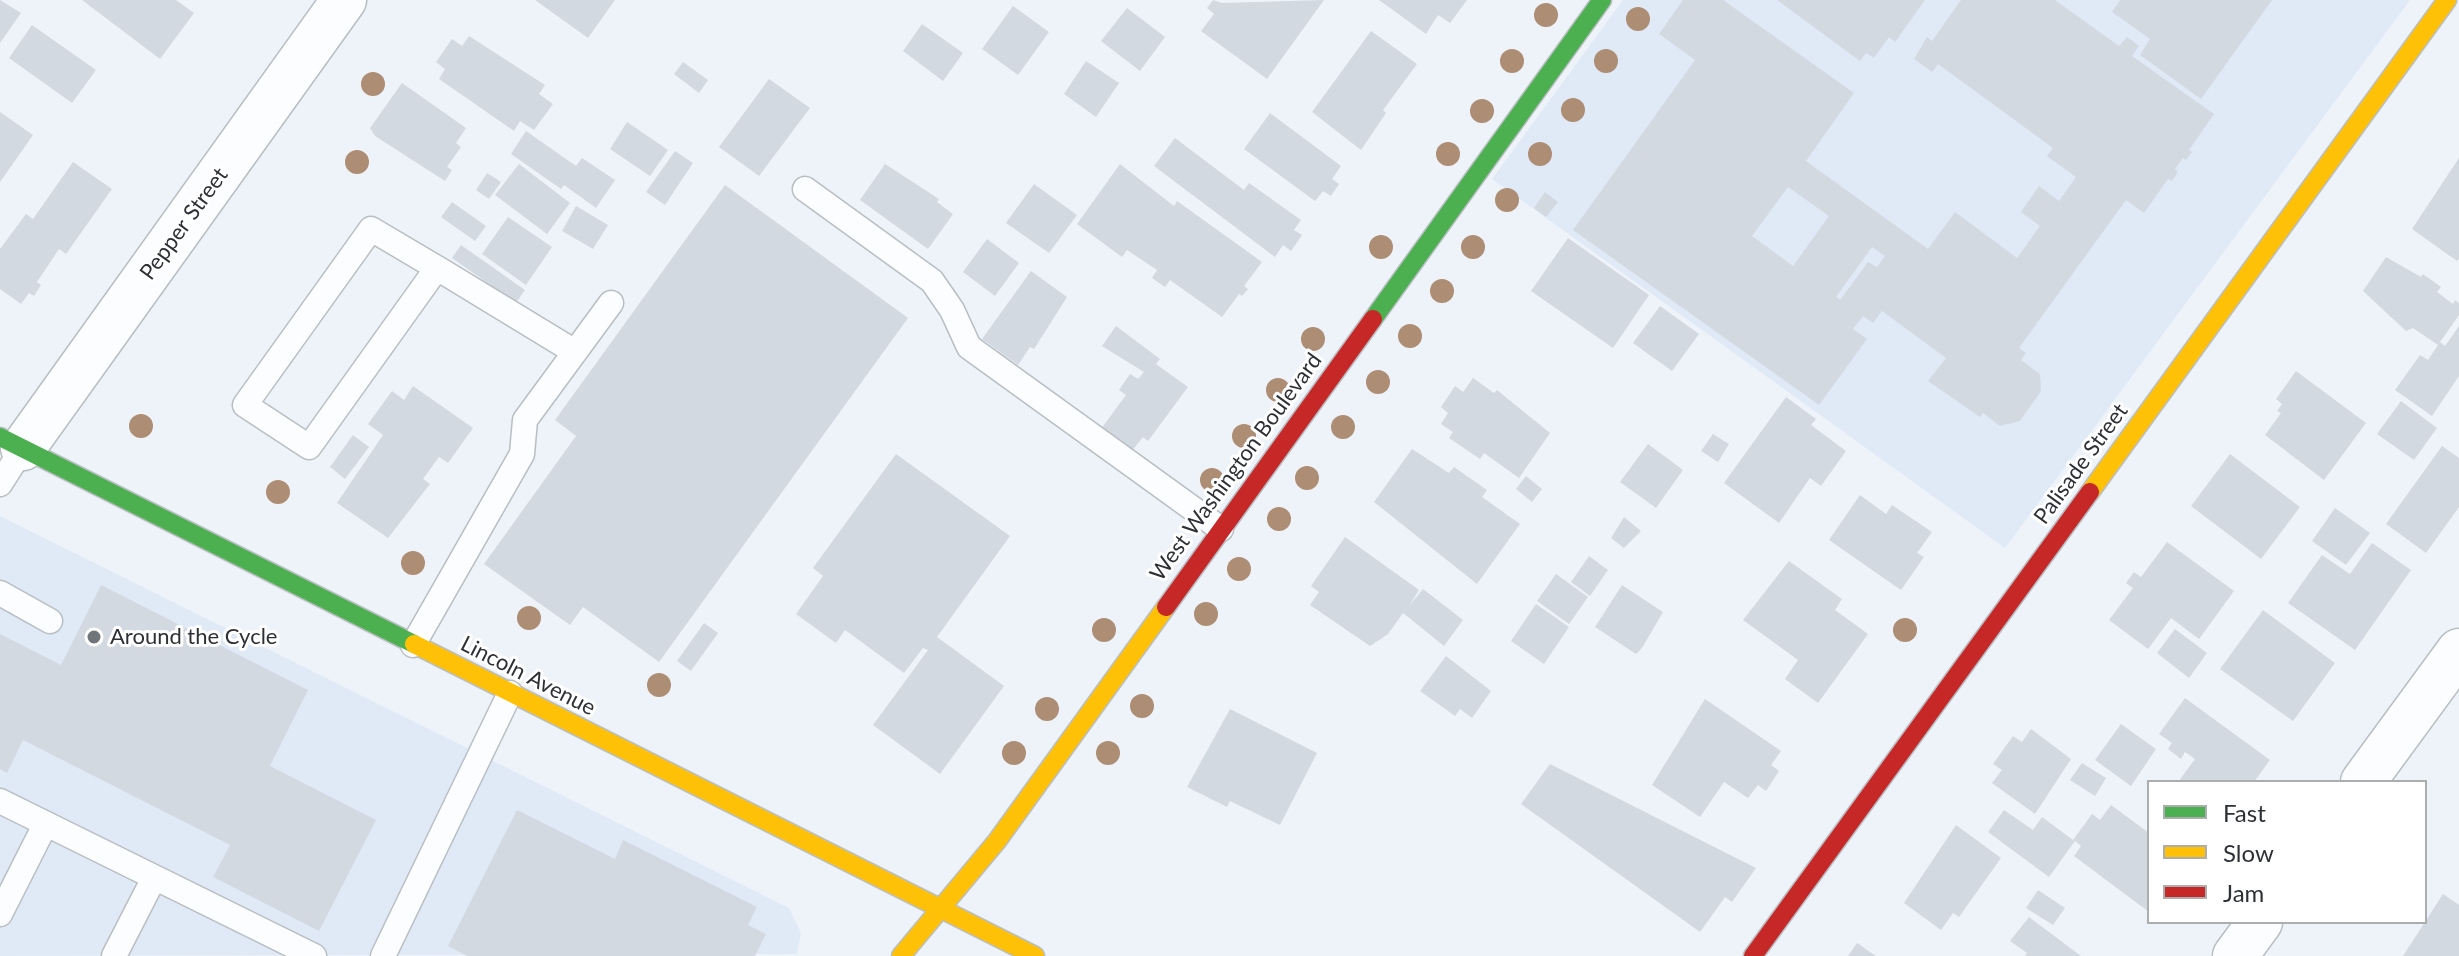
<!DOCTYPE html>
<style>
body{margin:0}
#map{position:relative;width:2459px;height:956px;overflow:hidden;background:#edf3f9;font-family:Lato,sans-serif}
canvas{display:block}
.legend{position:absolute;left:2147px;top:780px;width:280px;height:144px;box-sizing:border-box;background:#fff;border:2px solid #abadae;margin:0;padding:10px 14px;list-style:none;font-size:24px;color:#2d3135}
.legend li{display:flex;align-items:center;gap:16px;height:40px}
.legend b{width:40px;border:2px solid #abadae}
</style>
<div id="map">
<canvas width="2459" height="956"></canvas>
<ul class="legend">
<li><b style="height:10px;background:#4caf50"></b>Fast</li>
<li><b style="height:10px;background:#ffc107"></b>Slow</li>
<li><b style="height:10px;background:#c62828"></b>Jam</li>
</ul>
</div>
<script>
const g = document.querySelector('canvas').getContext('2d');
g.lineJoin = 'round';
function fill(path, color) { g.fillStyle = color; g.fill(path, 'evenodd'); }
const poly = rows => new Path2D(rows.map(r => 'M' + r).join(''));
function strokePath(path, color, width, dash) { g.strokeStyle = color; g.lineWidth = width; g.lineCap = dash ? 'butt' : 'round'; g.setLineDash(dash || []); g.stroke(path); }
function drawText(font, color, halo, rows, align = 'center') {
  g.font = font + ' Lato,sans-serif'; g.lineWidth = 6; g.setLineDash([]); g.textBaseline = 'middle'; g.strokeStyle = halo; g.fillStyle = color; for (const [text, x, y, turn = 0] of rows) {
    g.save(); g.translate(x, y); g.rotate((+turn || 0) * Math.PI / 180); g.textAlign = isNaN(turn) ? turn : align; if (halo) g.strokeText(text, 0, 0); g.fillText(text, 0, 0); g.restore();
  }
}
const built = poly([
 [1623,0,2410,0,2005,548,1492,179],
 [0,516,789,908,801,933,797,954,0,956]
]);
const building = poly([
 [0,0,21,13,0,43],
 [82,0,176,0,194,13,160,59],
 [535,0,615,0,588,38],
 [1213,0,1222,3,1324,0,1267,79,1201,31,1214,14,1207,8],
 [1379,0,1467,0,1450,23,1438,15,1426,34],
 [1683,0,1723,0,1854,93,1806,161,1928,249,1955,212,2017,258,2040,226,2021,212,2039,186,2059,201,2076,177,2047,156,2053,148,1938,64,1932,72,1914,59,1927,37,1932,41,1961,0,2055,0,2119,46,2127,37,2139,46,2132,56,2214,114,2189,150,2192,152,2186,160,2183,158,2175,169,2178,172,2172,181,2168,179,2144,213,2126,200,2019,348,2026,353,2021,360,2040,374,2041,391,2020,421,2000,426,1983,413,1980,417,1928,381,1946,358,1882,311,1873,323,1863,316,1853,329,1867,339,1819,405,1573,230,1695,60,1659,34],
 [1788,187,1829,216,1793,266,1752,236],
 [1872,247,1885,256,1877,267,1868,262,1840,300,1836,297],
 [1777,0,1925,0,1895,42,1889,37,1874,58,1866,53,1860,61],
 [2120,0,2272,0,2201,99,2140,55,2150,39,2112,12],
 [1013,6,1049,32,1018,75,982,49],
 [1127,8,1165,37,1140,71,1101,41],
 [922,24,963,53,943,81,903,51],
 [32,25,96,70,72,103,9,58],
 [1371,31,1417,64,1383,110,1386,113,1361,150,1312,112],
 [469,36,545,85,539,94,553,104,534,130,520,121,514,131,439,79,445,69,436,62,452,39,462,46],
 [1086,61,1119,83,1096,117,1064,94],
 [683,62,708,80,699,93,674,74],
 [769,79,810,108,759,176,719,147],
 [402,83,466,128,456,143,461,147,447,167,452,170,445,181,375,136,370,128],
 [0,112,33,135,0,182],
 [1270,113,1341,166,1332,179,1339,184,1331,196,1323,191,1315,201,1244,149],
 [627,122,668,150,650,176,610,149],
 [526,131,576,166,582,158,615,180,596,208,564,185,561,189,511,154],
 [1175,138,1244,190,1249,183,1301,220,1294,230,1302,235,1291,251,1283,245,1275,257,1154,166],
 [675,151,693,163,665,205,646,192],
 [2459,158,2459,259,2457,261,2412,229],
 [73,162,112,189,66,254,59,249,37,282,41,285,34,296,29,293,21,304,0,289,0,249,26,214,33,219],
 [519,164,570,203,547,234,495,195],
 [885,164,939,199,937,202,953,214,928,249,860,200],
 [1120,164,1170,203,1174,206,1177,201,1262,262,1244,286,1248,289,1242,296,1239,294,1222,317,1170,280,1165,287,1152,278,1157,270,1127,250,1122,257,1077,224],
 [487,173,501,182,489,199,476,190],
 [1034,184,1077,215,1049,253,1006,223],
 [725,185,908,318,659,662,583,607,570,625,484,564,576,436,555,420],
 [1545,192,1558,202,1546,217,1534,208],
 [452,202,486,226,475,241,441,217],
 [576,206,608,225,593,249,562,231],
 [508,217,552,247,526,285,482,254],
 [1568,238,1649,295,1613,348,1531,291],
 [987,239,1019,263,995,296,963,272],
 [461,245,525,290,516,303,452,258],
 [2386,257,2421,277,2423,274,2441,287,2437,292,2453,304,2455,300,2459,303,2459,315,2440,342,2445,346,2459,326,2459,376,2432,416,2395,390,2420,355,2428,360,2438,345,2413,328,2406,331,2363,291],
 [1031,271,1067,297,1034,349,1030,347,1018,365,982,339],
 [1660,306,1699,334,1672,371,1633,343],
 [1116,326,1160,359,1156,364,1188,387,1148,441,1143,437,1131,452,1101,429,1126,395,1119,390,1130,374,1138,379,1144,372,1102,346],
 [2296,371,2366,423,2324,480,2265,435,2281,413,2277,411,2282,404,2276,399],
 [1473,378,1494,393,1497,390,1550,433,1519,478,1484,453,1480,459,1449,438,1453,432,1441,424,1448,413,1441,407,1455,386,1463,392],
 [413,386,473,428,448,463,439,457,423,479,430,484,388,538,337,503,383,435,368,424,392,391,404,400],
 [1786,397,1816,419,1811,425,1846,451,1821,486,1810,478,1779,523,1724,483],
 [2401,401,2437,428,2414,460,2377,434],
 [1713,434,1729,444,1718,462,1701,451],
 [353,435,369,447,345,479,330,467],
 [1648,444,1683,470,1656,508,1620,482],
 [2442,446,2459,458,2459,507,2426,553,2386,524],
 [1412,449,1449,473,1454,467,1487,490,1482,497,1520,524,1477,584,1374,502],
 [896,454,1010,536,937,637,1004,686,940,774,873,725,928,650,923,648,904,673,845,630,836,643,796,614,823,576,813,568],
 [2230,454,2300,507,2261,559,2191,506],
 [1526,476,1542,489,1532,502,1516,489],
 [1860,495,1886,514,1892,505,1932,532,1917,553,1924,557,1901,590,1829,540],
 [2335,508,2370,533,2346,565,2312,541],
 [1624,517,1641,531,1624,548,1611,538],
 [1345,537,1419,590,1409,606,1423,589,1463,620,1444,646,1403,613,1388,634,1370,646,1310,605,1319,592,1311,586],
 [2167,542,2234,591,2199,639,2171,618,2148,649,2109,620,2133,588,2126,583,2134,572,2141,577],
 [2372,543,2411,570,2355,650,2288,603,2322,555,2350,574],
 [1589,556,1608,570,1590,596,1571,582],
 [1789,561,1842,599,1835,610,1868,634,1818,703,1785,679,1798,660,1743,620],
 [1556,574,1588,597,1569,624,1537,601],
 [101,585,308,690,270,766,376,820,319,931,213,877,230,845,23,740,7,773,0,769,0,634,61,665],
 [1622,585,1663,612,1642,648,1636,654,1595,627],
 [1536,604,1569,627,1544,664,1511,641],
 [2263,610,2335,663,2293,721,2220,669],
 [704,623,718,633,691,671,677,661],
 [2175,629,2207,653,2189,678,2157,653],
 [1446,656,1491,691,1472,718,1460,709,1455,716,1420,691],
 [2185,698,2270,760,2254,782,2178,782,2195,759,2185,752,2181,759,2168,749,2172,743,2159,734],
 [1705,699,1781,751,1771,765,1779,771,1766,791,1758,785,1748,798,1724,782,1700,817,1652,785],
 [1230,709,1317,753,1280,825,1230,801,1227,807,1187,787],
 [2121,724,2156,749,2131,786,2095,760],
 [2031,729,2071,759,2035,814,1992,783,2002,770,1993,764,2013,736,2022,742],
 [2082,763,2106,778,2095,796,2070,780],
 [1550,764,1756,868,1732,902,1725,897,1700,932,1521,804],
 [2111,805,2149,833,2149,912,2074,856,2081,846,2075,841,2049,877,1988,832,2004,810,2033,830,2042,817,2073,840,2092,814,2100,820],
 [517,810,615,859,623,840,757,907,748,925,766,934,755,956,467,956,448,946],
 [1956,825,2001,858,1959,917,1953,913,1941,930,1904,903],
 [2038,890,2065,908,2053,925,2026,908],
 [2443,894,2459,905,2459,956,2403,956],
 [2029,917,2081,956,2025,956,2027,953,2010,941],
 [1857,943,1876,956,1848,956]
]);
const lane = poly([
 [805,189,932,281,952,310,969,347,1221,529],
 [437,268,371,229,245,405,309,447,437,268,575,352],
 [0,484,23,448],
 [0,593,50,621],
 [413,645,522,454,525,420,611,303],
 [0,801,314,956],
 [0,914,45,825],
 [114,956,154,878],
 [383,956,510,693]
]);
const street = poly([
 [23,448,344,0],
 [2363,782,2459,651],
 [2235,956,2260,922]
]);
const fast = poly([
 [1373,319,1602,0],
 [0,437,414,644]
]);
const slow = poly([
 [2090,492,2447,0],
 [414,644,1035,956],
 [901,956,997,841,1166,607]
]);
const jam = poly([
 [1166,607,1373,319],
 [1753,956,2090,492]
]);
const trees = [
 [1546,15],
 [1638,19],
 [1512,61],
 [1606,61],
 [373,84],
 [1573,110],
 [1482,111],
 [1448,154],
 [1540,154],
 [357,162],
 [1507,200],
 [1381,247],
 [1473,247],
 [1442,291],
 [1410,336],
 [1313,339],
 [1378,382],
 [1278,390],
 [141,426],
 [1343,427],
 [1244,436],
 [1307,478],
 [1212,480],
 [278,492],
 [1279,519],
 [413,563],
 [1239,569],
 [1206,614],
 [529,618],
 [1104,630],
 [1905,630],
 [659,685],
 [1142,706],
 [1047,709],
 [1014,753],
 [1108,753]
];
const markers = [
 [94,637,8,"#70757a"]
];
const streetNames = [
 ["Pepper Street",184,224,-54],
 ["Palisade Street",2081,464,-54],
 ["West Washington Boulevard",1236,467,-54],
 ["Lincoln Avenue",528,676,27]
];
const poiNames = [
 ["Around the Cycle",110,637]
];
fill(built, '#e0eaf7');
fill(building, '#d3d9e1');
strokePath(lane, '#b9bec3', 27);
strokePath(street, '#b9bec3', 47);
strokePath(fast, '#b9bec3', 21);
strokePath(slow, '#b9bec3', 21);
strokePath(jam, '#b9bec3', 21);
strokePath(lane, '#fcfdfe', 24);
strokePath(street, '#fcfdfe', 44);
strokePath(fast, '#4caf50', 18);
strokePath(slow, '#ffc107', 18);
strokePath(jam, '#c62828', 18);
g.fillStyle = '#ad8d73';
for (const [x, y] of trees) { g.beginPath(); g.arc(x, y, 12, 0, 2 * Math.PI); g.fill(); }
for (const [x, y, r, color] of markers) { const dot = new Path2D(); dot.arc(x, y, r, 0, 2 * Math.PI); g.fillStyle = color; g.fill(dot); strokePath(dot, '#fff', 3); }
drawText('22px', '#2d3135', '#fff', streetNames);
drawText('22px', '#2d3135', '#fff', poiNames, 'left');
</script>
